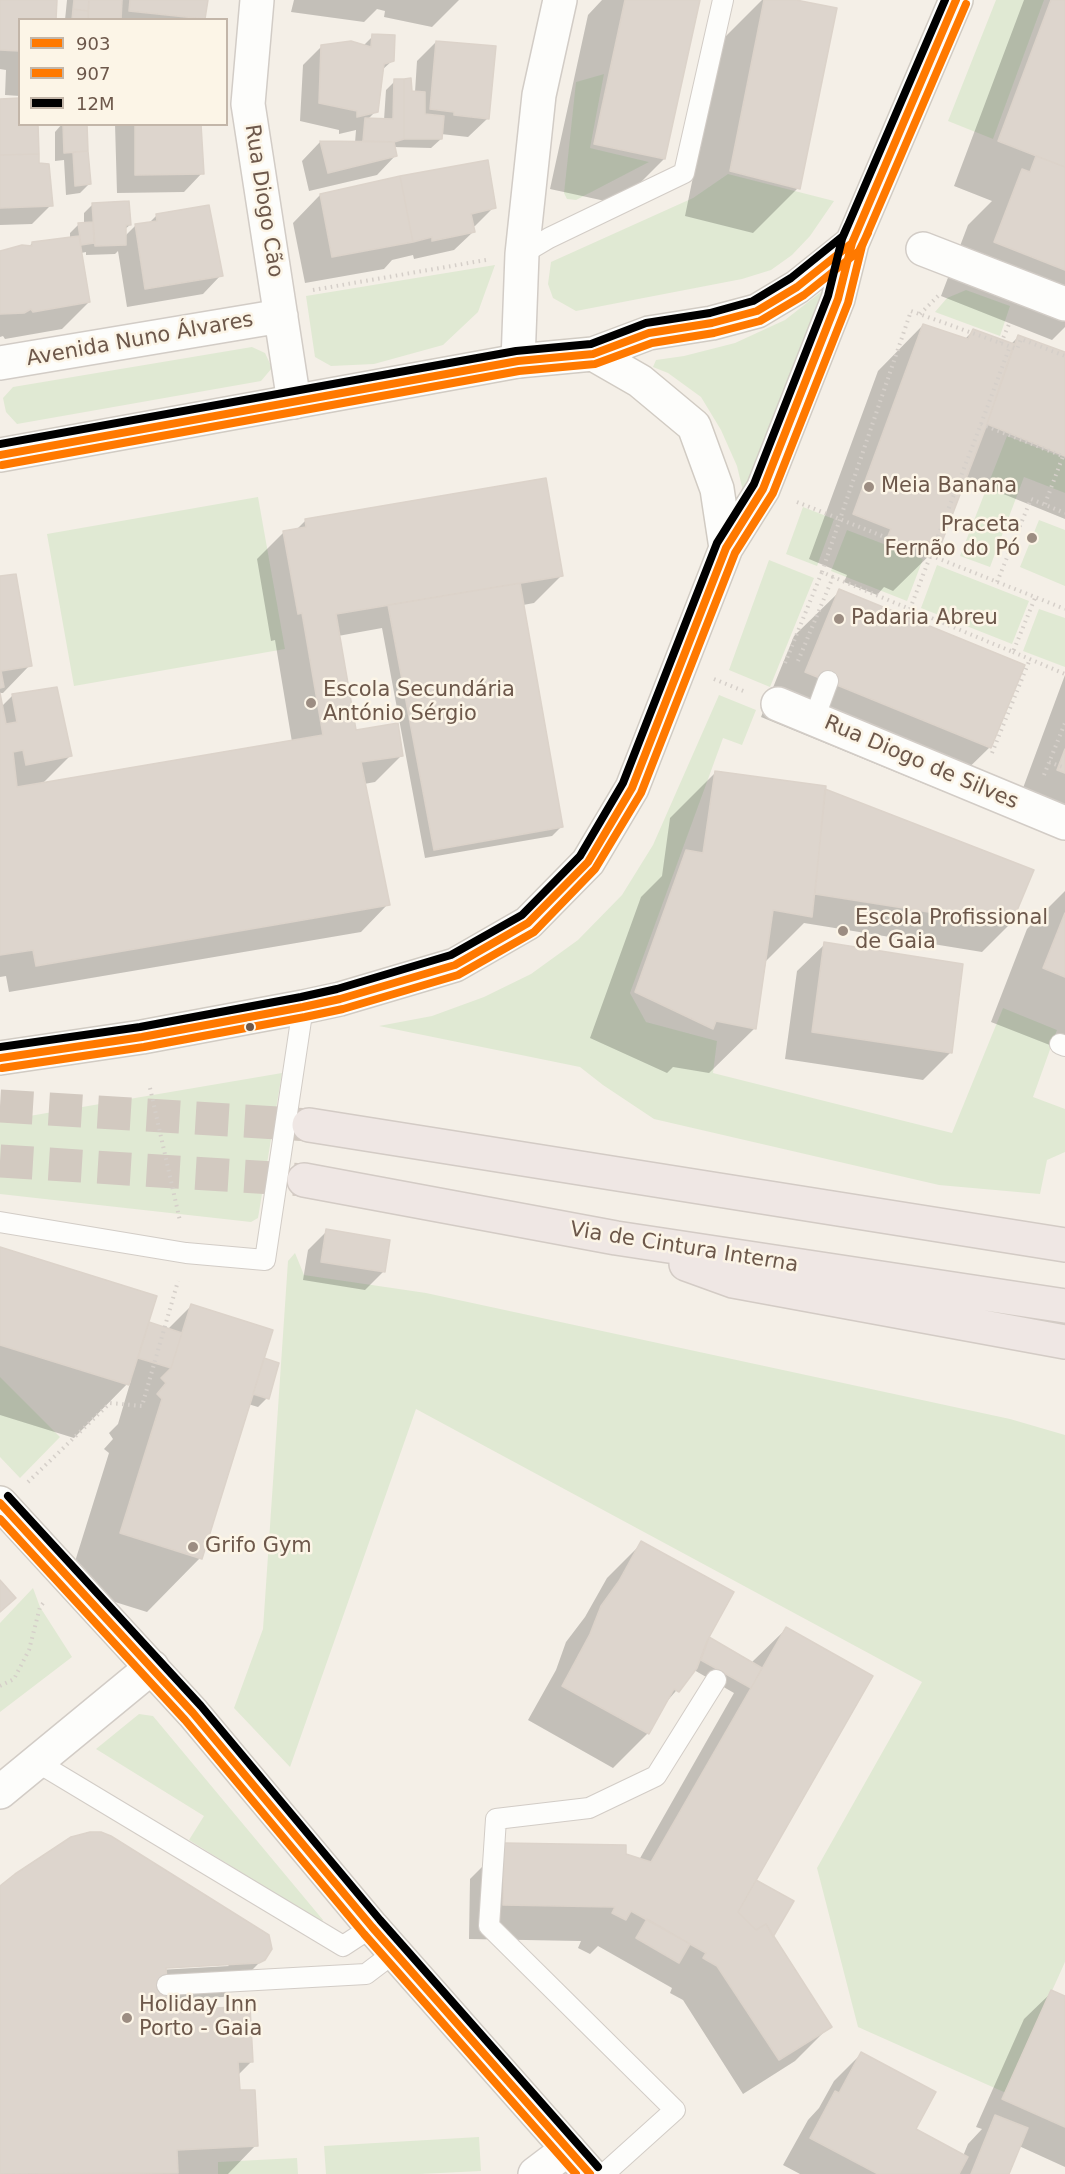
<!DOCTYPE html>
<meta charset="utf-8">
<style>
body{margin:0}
#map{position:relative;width:1065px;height:2174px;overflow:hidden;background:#f4efe7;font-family:"DejaVu Sans",sans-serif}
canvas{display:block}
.legend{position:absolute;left:18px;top:18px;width:210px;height:108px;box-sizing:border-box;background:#fcf5e7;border:2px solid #c3b6a9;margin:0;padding:8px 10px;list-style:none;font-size:18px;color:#6d584b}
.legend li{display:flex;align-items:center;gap:12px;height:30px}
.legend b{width:30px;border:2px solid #c3b6a9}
</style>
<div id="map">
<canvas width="1065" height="2174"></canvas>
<ul class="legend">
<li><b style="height:8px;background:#ff7900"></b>903</li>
<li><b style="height:8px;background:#ff7900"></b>907</li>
<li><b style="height:8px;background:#000"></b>12M</li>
</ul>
</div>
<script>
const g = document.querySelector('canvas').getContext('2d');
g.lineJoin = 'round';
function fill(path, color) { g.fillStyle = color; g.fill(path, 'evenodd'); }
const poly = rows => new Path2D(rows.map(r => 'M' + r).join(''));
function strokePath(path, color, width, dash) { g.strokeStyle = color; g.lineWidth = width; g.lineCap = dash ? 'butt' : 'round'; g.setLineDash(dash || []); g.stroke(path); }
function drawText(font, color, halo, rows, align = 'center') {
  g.font = font + ' "DejaVu Sans",sans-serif'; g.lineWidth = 5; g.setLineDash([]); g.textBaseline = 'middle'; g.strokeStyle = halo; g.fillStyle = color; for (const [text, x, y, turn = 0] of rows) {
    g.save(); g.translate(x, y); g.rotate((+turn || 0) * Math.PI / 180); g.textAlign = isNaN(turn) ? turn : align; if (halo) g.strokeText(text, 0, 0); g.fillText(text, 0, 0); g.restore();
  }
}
const green = poly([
 [996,0,1044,0,993,139,948,121],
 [604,74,590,148,649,162,576,200,567,199,564,193,576,82],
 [728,174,834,201,810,236,792,255,771,270,742,279,576,311,553,298,548,284,551,262,693,198],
 [495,265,478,312,443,345,374,364,331,366,315,357,306,296],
 [966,290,1010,306,1000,336,935,312,947,298],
 [821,292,827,292,746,493,743,491,737,466,721,430,701,397,668,373,653,367,656,360,684,356,735,343,785,320],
 [252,347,265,353,272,368,261,381,17,424,6,412,3,398,13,387],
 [1007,436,1065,458,1065,493,1024,477,990,567,960,556],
 [258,497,285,649,74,686,47,534],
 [803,507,834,519,817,566,786,554],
 [1039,520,1065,530,1065,586,1020,567],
 [847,530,923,559,907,601,831,571],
 [769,560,814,578,770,687,729,670],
 [937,565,1029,601,1012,644,921,608],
 [1039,609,1065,618,1065,667,1023,651],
 [719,695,756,710,742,745,723,738,630,993,646,1022,717,1041,713,1073,952,1133,1003,1008,1057,1030,1033,1097,1065,1109,1065,1152,1047,1160,1040,1194,939,1185,654,1119,603,1085,580,1067,379,1026,432,1016,484,997,531,974,578,940,622,895,653,845],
 [282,1073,258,1218,251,1222,0,1194,0,1121],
 [295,1253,304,1275,426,1293,1010,1419,1065,1435,1065,1962,1006,2093,858,2027,817,1868,922,1682,416,1409,290,1767,234,1708,263,1629,288,1261],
 [0,1377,60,1437,20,1478,0,1457],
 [33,1588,40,1607,72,1657,0,1712,0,1623],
 [139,1714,153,1716,323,1920,321,1922,189,1840,204,1816,96,1749],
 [479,2137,481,2171,420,2174,326,2174,324,2146],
 [297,2158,298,2174,218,2174,218,2162]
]);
const shadow = poly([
 [0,0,55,0,20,20,20,96,5,95,6,70,0,69],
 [67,0,206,0,203,20,65,20],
 [294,0,459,0,432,27,384,17,385,11,377,9,364,22,291,12],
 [602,0,698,0,664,159,619,204,550,189,588,15],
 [762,0,788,0,798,188,753,233,685,216,721,41],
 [1024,0,1065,0,1065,327,1052,340,941,296,968,225,992,201,954,186],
 [373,36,393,60,381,71,376,111,367,120,384,120,386,90,395,81,411,92,415,92,417,61,436,42,487,119,468,137,441,134,441,139,431,148,393,147,395,156,377,175,309,191,302,161,320,142,355,143,356,130,339,134,339,130,300,121,303,65,322,46,363,46],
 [0,100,20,124,37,165,51,205,32,224,0,225],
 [62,124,86,124,90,183,80,193,66,195,64,160,55,161,55,132],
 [115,124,199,124,202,173,184,192,117,193],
 [320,195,494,207,475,226,472,227,473,232,454,250,414,259,413,255,392,260,384,269,305,283,293,223],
 [93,204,130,225,124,230,124,237,135,226,148,224,157,215,221,275,203,294,127,307,118,251,115,254,86,255,86,252,81,253,89,302,62,329,5,339,3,336,0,337,0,252,29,247,32,243,70,239,70,233,79,224,84,224,84,213],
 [923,325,965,339,973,331,1011,344,1018,337,1065,354,1065,519,964,478,939,546,893,591,884,587,877,595,844,582,847,575,809,559,878,371],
 [306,520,561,576,534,603,523,605,562,826,552,836,425,858,382,628,338,636,354,732,402,755,375,782,364,784,388,904,361,932,9,992,6,976,0,977,0,701,1,707,13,695,70,756,41,785,292,742,275,640,271,641,257,559,284,532,296,530],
 [0,578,30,665,3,693,0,693],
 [840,591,990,747,944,792,761,717,794,636],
 [1065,675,1065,837,1013,815],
 [715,773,824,790,1009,925,982,952,804,923,766,961,755,1028,709,1073,673,1067,667,1073,590,1038,641,897,662,876,670,818],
 [1065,891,1065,1051,991,1022,1027,929],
 [825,944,951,1052,923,1080,785,1059,797,971],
 [327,1231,383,1272,365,1290,303,1280,308,1250],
 [0,1249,145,1327,149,1323,168,1329,192,1305,261,1364,267,1398,258,1407,248,1404,200,1558,147,1612,67,1587,109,1453,104,1449,113,1439,109,1433,118,1424,131,1380,74,1438,0,1415],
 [642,1543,704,1645,710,1639,751,1663,786,1629,754,1880,772,1937,830,2026,795,2061,743,2094,683,2000,670,1993,672,1988,598,1946,590,1954,578,1948,581,1941,469,1939,470,1879,505,1844,624,1855,639,1860,734,1693,694,1670,663,1706,648,1733,613,1768,528,1720,556,1670,566,1642,585,1617,607,1578],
 [0,1888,263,1959,228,1994,223,1997,166,2000,167,2012,252,2061,237,2076,238,2092,256,2145,228,2174,0,2174],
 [226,1963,229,1966,159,1970,159,1967],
 [1052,1992,1065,1998,1065,2167,1019,2146,1007,2174,800,2174,783,2165,808,2120,819,2108,834,2081,861,2054,914,2130,963,2156,968,2144,982,2129,976,2127,1024,2019]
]);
const building = poly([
 [0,0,57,0,56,20,20,20,20,51,0,50,0,0],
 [74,0,89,0,88,11,73,9,74,0],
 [89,0,122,0,121,20,88,20,89,0],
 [130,0,208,0,205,19,129,11,130,0],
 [625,0,700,0,665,159,594,144,625,0],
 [764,0,796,0,837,8,800,189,730,171,764,0],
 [1051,0,1065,0,1065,167,998,141,1051,0],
 [73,9,88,11,88,20,72,20,73,9],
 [372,34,395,35,394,61,384,64,378,112,357,117,357,111,319,103,321,45,351,41,371,47,372,34],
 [436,41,496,46,489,119,454,115,454,112,430,109,436,41],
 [411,78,412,91,425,92,425,114,444,116,442,139,404,139,404,79,411,78],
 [394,79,404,79,404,139,394,142,363,141,365,118,393,119,394,79],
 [20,98,20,124,38,124,39,154,0,155,0,99,20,98],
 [63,124,87,124,88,151,64,153,63,124],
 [135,124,201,124,204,174,135,175,135,124],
 [320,141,394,142,397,156,328,173,320,141],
 [88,151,91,184,75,186,73,152,88,151],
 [39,154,39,163,49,164,53,206,0,208,0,155,39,154],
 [1036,156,1065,167,1065,270,994,242,1022,169,1030,172,1036,156],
 [488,160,496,208,471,214,475,232,432,241,432,237,413,242,400,176,488,160],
 [400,176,413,242,332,257,320,194,400,176],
 [129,201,131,225,126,225,126,245,95,246,92,203,129,201],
 [209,205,223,276,145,289,135,224,157,221,156,214,209,205],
 [93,222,94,243,81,245,78,223,93,222],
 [79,236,90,302,33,312,31,309,24,313,0,314,0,251,22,245,32,246,32,242,79,236],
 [923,324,968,339,973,329,1014,344,987,424,940,547,927,541,923,550,888,536,891,529,853,514,923,324],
 [1018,335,1065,352,1065,456,987,424,1018,335],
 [546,478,563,576,336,614,356,730,398,723,403,756,361,762,390,905,36,966,33,950,0,955,0,693,6,724,17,722,12,694,57,687,72,756,26,765,23,750,13,752,17,787,323,735,302,613,298,614,283,531,306,527,305,519,546,478],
 [16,574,32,666,1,671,4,687,0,688,0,576,16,574],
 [520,583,563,827,434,850,388,605,520,583],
 [839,589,1025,665,991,748,805,672,839,589],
 [1065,749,1065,773,1057,770,1065,749],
 [715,771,826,786,812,917,773,910,756,1029,716,1021,713,1029,635,992,686,850,703,853,715,771],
 [825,789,1034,870,1011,925,815,894,825,789],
 [1065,913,1065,977,1043,968,1065,913],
 [824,942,963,964,952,1053,812,1032,824,942],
 [326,1229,390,1240,385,1272,321,1262,326,1229],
 [0,1247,157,1296,129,1385,0,1345,0,1247],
 [191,1304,273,1330,202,1559,120,1533,162,1399,157,1394,166,1383,161,1378,171,1368,191,1304],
 [149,1322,182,1333,171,1368,138,1358,149,1322],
 [264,1358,279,1363,269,1399,253,1394,264,1358],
 [641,1541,734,1592,707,1641,697,1668,679,1692,674,1689,649,1734,562,1686,590,1634,601,1606,619,1581,641,1541],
 [0,1580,16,1598,0,1612,0,1580],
 [786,1627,873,1676,738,1912,756,1930,766,1924,832,2027,779,2060,717,1966,703,1958,706,1953,631,1911,626,1920,612,1913,615,1907,503,1905,504,1843,626,1845,626,1854,651,1862,786,1627],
 [709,1637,762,1668,751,1688,701,1660,709,1637],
 [90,1832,101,1832,111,1836,269,1935,272,1949,265,1960,259,1963,166,1968,169,2011,250,2006,253,2062,238,2062,240,2090,255,2090,258,2146,177,2150,178,2173,0,2174,0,1886,15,1874,71,1837,90,1832],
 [756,1880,794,1901,773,1937,766,1924,756,1930,738,1912,756,1880],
 [647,1919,690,1944,679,1963,636,1938,647,1919],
 [1051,1990,1065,1996,1065,2127,1002,2099,1051,1990],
 [861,2052,936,2092,916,2129,968,2157,959,2174,878,2174,810,2138,835,2091,839,2093,861,2052],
 [995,2115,1028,2128,1009,2174,971,2174,995,2115]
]);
const highwayTunnel = poly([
 [0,1106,309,1125],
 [0,1161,304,1180]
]);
const path = poly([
 [313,290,486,260],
 [920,314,941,293],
 [1001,343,1010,322],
 [981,424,1010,346],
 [797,502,1065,609],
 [1045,504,1063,456],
 [833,577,822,572,911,311,1017,349,1021,339,1065,356],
 [997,582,1031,499,1065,513],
 [910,609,981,424,1065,457],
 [1013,652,1065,674],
 [798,661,833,577,1013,652,1035,598],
 [785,663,822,572],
 [714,679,746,692],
 [992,753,1030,659],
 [1049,762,1065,768],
 [1044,775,1065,723],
 [150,1088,180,1221],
 [28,1482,110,1403,142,1406,178,1281],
 [0,1686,14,1679,29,1650,40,1607,44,1602]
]);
const lane = poly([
 [522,254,549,238,684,173,723,0],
 [814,719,828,681],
 [1060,1044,1065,1046],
 [0,1222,186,1253,265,1260,303,1007],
 [37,1762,343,1946,372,1927],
 [167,1985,366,1974,395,1952],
 [604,2174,675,2110,489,1926,496,1819,589,1808,656,1776,716,1680]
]);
const street = poly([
 [257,0,248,104,294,402],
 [923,249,1065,304],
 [518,361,522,254,539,95,560,0],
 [0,363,281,316],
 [778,704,1065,823],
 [0,1792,152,1667],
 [535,2174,568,2149]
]);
const secondary = poly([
 [593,354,640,381,694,426,717,489,726,548],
 [0,455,518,361,593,354,649,333,712,323,757,311,797,287,852,243],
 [0,1058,142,1037,303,1007,340,999,455,965,528,923,588,862,632,788,726,548,763,489,838,299,852,243,956,0],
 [0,1503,193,1713,372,1927,590,2174]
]);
const highway = poly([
 [309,1125,1065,1245],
 [304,1180,616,1238,1065,1306],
 [686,1264,733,1281,1065,1342]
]);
const bus1 = poly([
 [0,455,518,361,593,354,649,333,712,323,757,311,797,287,852,243,858,229],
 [0,1058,142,1037,303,1007,340,999,455,965,528,923,588,862,632,788,726,548,763,489,838,299,852,243,956,0],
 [0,1503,193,1713,372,1927,590,2174]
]);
const bus2 = poly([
 [2,465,519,371,595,364,652,343,714,333,760,321,804,295,859,251,868,233],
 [2,1068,144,1047,305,1017,343,1009,458,975,534,932,595,869,641,793,735,553,773,493,848,303,862,246,966,4],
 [0,1519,185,1720,364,1934,576,2174]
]);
const bus3 = poly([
 [0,444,516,351,591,344,646,323,710,313,753,301,791,278,843,236,848,225],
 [0,1047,140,1027,301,997,337,989,451,955,522,915,580,856,623,783,717,543,754,484,828,296,842,239,945,0],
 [8,1496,201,1706,380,1920,598,2167]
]);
const markers = [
 [869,487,6,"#9c8d82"],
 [1032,538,6,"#9c8d82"],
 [839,619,6,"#9c8d82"],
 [311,703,6,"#9c8d82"],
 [843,931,6,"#9c8d82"],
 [250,1027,5,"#6d584b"],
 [193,1547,6,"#9c8d82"],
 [127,2018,6,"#9c8d82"]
];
const streetNames = [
 ["Rua Diogo Cão",263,201,81],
 ["Avenida Nuno Álvares",140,340,-10],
 ["Rua Diogo de Silves",921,763,23],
 ["Via de Cintura Interna",684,1248,9]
];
const poiNames = [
 ["Meia Banana",881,487],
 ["Praceta",1020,526,"right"],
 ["Fernão do Pó",1020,550,"right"],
 ["Padaria Abreu",851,619],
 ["Escola Secundária",323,691],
 ["António Sérgio",323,715],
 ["Escola Profissional",855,919],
 ["de Gaia",855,943],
 ["Grifo Gym",205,1547],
 ["Holiday Inn",139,2006],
 ["Porto - Gaia",139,2030]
];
fill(green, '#e0e9d3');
fill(shadow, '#0003');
fill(building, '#ddd5cd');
strokePath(building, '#dcd3ca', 1.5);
strokePath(highwayTunnel, '#d2c9c0', 33, [33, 16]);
strokePath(lane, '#d2ccc6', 22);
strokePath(street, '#d2ccc6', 36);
strokePath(secondary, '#d1cbc3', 36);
strokePath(highway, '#d3cbc5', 36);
strokePath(path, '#d5cfc9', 4, [1.5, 4.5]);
strokePath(lane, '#fdfdfb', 20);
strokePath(street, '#fdfdfb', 33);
strokePath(secondary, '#fdfdfb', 33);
strokePath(highway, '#efe7e4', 33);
strokePath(bus1, '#ff7900', 8);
strokePath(bus2, '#ff7900', 8);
strokePath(bus3, '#000', 8);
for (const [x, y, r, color] of markers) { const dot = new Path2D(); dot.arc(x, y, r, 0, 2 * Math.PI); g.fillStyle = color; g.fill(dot); strokePath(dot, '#fcf5e7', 2); }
drawText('21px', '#6d584b', '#fcf5e7', streetNames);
drawText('21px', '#6d584b', '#fcf5e7', poiNames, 'left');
</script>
